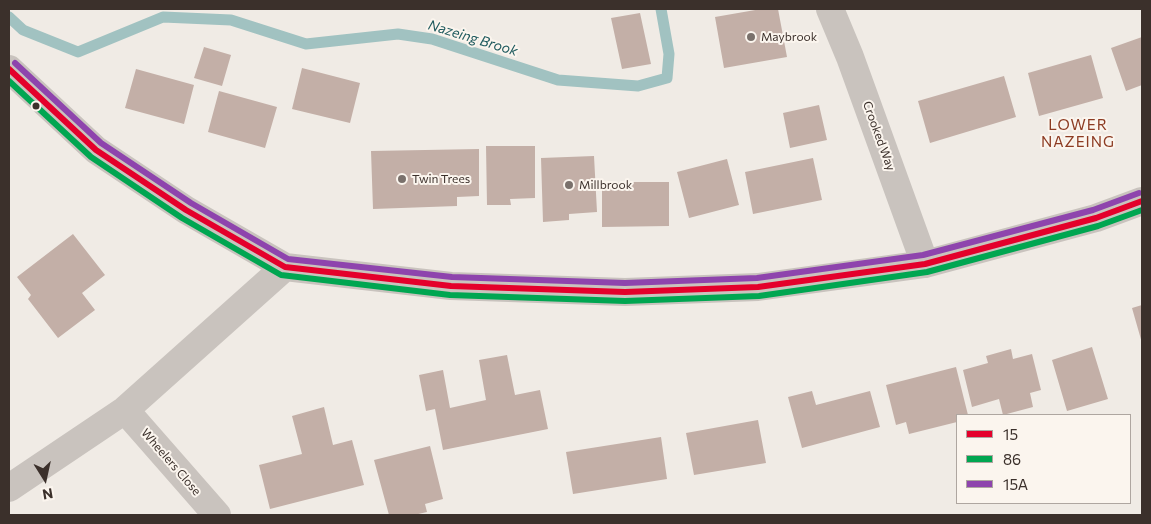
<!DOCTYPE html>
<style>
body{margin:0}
#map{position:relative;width:1151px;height:524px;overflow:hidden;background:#f0ebe5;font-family:Commissioner,sans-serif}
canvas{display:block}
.frame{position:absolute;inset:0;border:10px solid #3b302b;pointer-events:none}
.legend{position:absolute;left:956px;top:414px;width:175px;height:90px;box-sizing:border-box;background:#fbf5ee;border:1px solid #aea6a0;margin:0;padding:6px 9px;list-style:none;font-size:15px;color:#3b302b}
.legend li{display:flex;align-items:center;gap:10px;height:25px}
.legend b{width:25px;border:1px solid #aea6a0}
.north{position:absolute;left:20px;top:454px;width:50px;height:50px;-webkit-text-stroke:4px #fbf5ee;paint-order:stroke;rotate:170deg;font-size:14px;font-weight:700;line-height:20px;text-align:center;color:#3b302b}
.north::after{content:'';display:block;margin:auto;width:18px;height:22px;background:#3b302b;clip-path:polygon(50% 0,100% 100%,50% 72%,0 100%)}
</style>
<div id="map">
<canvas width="1151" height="524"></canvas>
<div class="frame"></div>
<ul class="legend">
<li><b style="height:6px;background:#e4002b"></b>15</li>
<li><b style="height:6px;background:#00a651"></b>86</li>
<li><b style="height:6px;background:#8e44ad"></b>15A</li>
</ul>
<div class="north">N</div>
</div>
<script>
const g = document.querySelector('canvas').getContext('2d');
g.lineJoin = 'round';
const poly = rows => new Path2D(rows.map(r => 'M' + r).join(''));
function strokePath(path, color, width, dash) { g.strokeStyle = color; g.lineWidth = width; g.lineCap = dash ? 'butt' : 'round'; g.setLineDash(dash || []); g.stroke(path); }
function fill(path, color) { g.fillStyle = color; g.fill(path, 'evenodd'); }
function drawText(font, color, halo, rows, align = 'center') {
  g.font = font + ' Commissioner,sans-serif'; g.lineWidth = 4; g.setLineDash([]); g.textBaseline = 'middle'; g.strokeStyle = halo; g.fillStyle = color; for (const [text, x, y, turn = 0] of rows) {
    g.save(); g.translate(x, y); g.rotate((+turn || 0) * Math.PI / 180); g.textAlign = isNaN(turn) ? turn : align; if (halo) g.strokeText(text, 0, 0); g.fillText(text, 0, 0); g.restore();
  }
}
const stream = poly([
 [9,17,23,30,78,52,163,17,231,20,306,44,398,34,432,39,558,80,638,86,667,78,669,54,661,9]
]);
const building = poly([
 [761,9,778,9,787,57,724,68,715,17],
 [640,13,651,64,622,69,611,18],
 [1142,37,1142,85,1126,91,1111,48],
 [204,47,231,55,222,86,194,78],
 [1091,55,1103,98,1039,116,1028,73],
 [302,68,360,83,350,123,292,109],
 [136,69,194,85,184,124,125,108],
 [1004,76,1016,117,930,143,918,101],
 [219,91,277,107,265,148,208,132],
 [819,105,827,140,790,148,783,113],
 [486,146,535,146,535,198,510,199,511,205,487,205],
 [479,149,479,196,457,197,457,206,373,209,371,151],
 [594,156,597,212,569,214,569,220,543,222,541,158],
 [813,158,822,200,753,214,745,172],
 [727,159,739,205,689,218,677,172],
 [602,182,669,182,669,226,602,227],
 [73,234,105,275,82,293,95,310,58,338,28,299,31,295,17,277],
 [1142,305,1142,343,1132,308],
 [1092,347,1108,399,1067,411,1052,360],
 [1011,349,1013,359,1032,354,1041,390,1030,393,1033,407,1003,415,999,399,972,407,963,370,988,363,986,356],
 [507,355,515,395,540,390,548,429,443,450,435,409,426,411,419,375,443,370,450,408,486,400,479,360],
 [956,367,968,415,957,415,957,422,909,434,906,422,896,425,886,385],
 [812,391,816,405,870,391,880,427,802,448,788,397],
 [324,407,333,445,352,440,364,485,270,509,259,465,302,454,292,416],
 [758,420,766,463,694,475,686,433],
 [661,437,667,479,573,494,566,452],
 [430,446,443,499,425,504,427,512,414,515,389,515,374,460]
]);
const minor = poly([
 [830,9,850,57,925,264],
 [9,69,96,150,186,210,285,267,451,286,625,292,758,287,925,264,1096,218,1142,201],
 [125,410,217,515],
 [9,488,125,410,285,267]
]);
const bus1 = poly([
 [9,69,96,150,186,210,285,267,451,286,625,292,758,287,925,264,1096,218,1142,201]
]);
const bus2 = poly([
 [9,81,91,157,182,218,281,275,450,295,625,301,759,296,927,272,1098,226,1142,210]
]);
const bus3 = poly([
 [15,63,101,143,191,203,288,259,452,277,625,283,757,278,923,255,1093,210,1139,193]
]);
const markers = [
 [751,37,5,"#7a716c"],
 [36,106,4.5,"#3b302b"],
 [402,179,5,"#7a716c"],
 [569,185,5,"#7a716c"]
];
const poiNames = [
 ["Maybrook",761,37],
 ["Twin Trees",412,179],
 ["Millbrook",579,185]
];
const streetNames = [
 ["Crooked Way",879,136,70],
 ["Wheelers Close",171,462,49]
];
const waterNames = [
 ["Nazeing Brook",473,38,17]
];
const quarterNames = [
 ["LOWER",1078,125],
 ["NAZEING",1078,142]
];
strokePath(stream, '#a1c2c1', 11);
fill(building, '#c3afa7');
strokePath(minor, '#c9c3be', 28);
strokePath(bus1, '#e4002b', 6);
strokePath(bus2, '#00a651', 6);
strokePath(bus3, '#8e44ad', 6);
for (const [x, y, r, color] of markers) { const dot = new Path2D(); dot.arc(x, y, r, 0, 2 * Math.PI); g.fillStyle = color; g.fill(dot); strokePath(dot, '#fbf5ee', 2); }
drawText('12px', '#3b302b', '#fbf5ee', poiNames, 'left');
drawText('12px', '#3b302b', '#fbf5ee', streetNames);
drawText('italic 14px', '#1f5a5e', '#fbf5ee', waterNames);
g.letterSpacing = '1px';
drawText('15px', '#8c3b22', '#fbf5ee', quarterNames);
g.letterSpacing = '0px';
</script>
